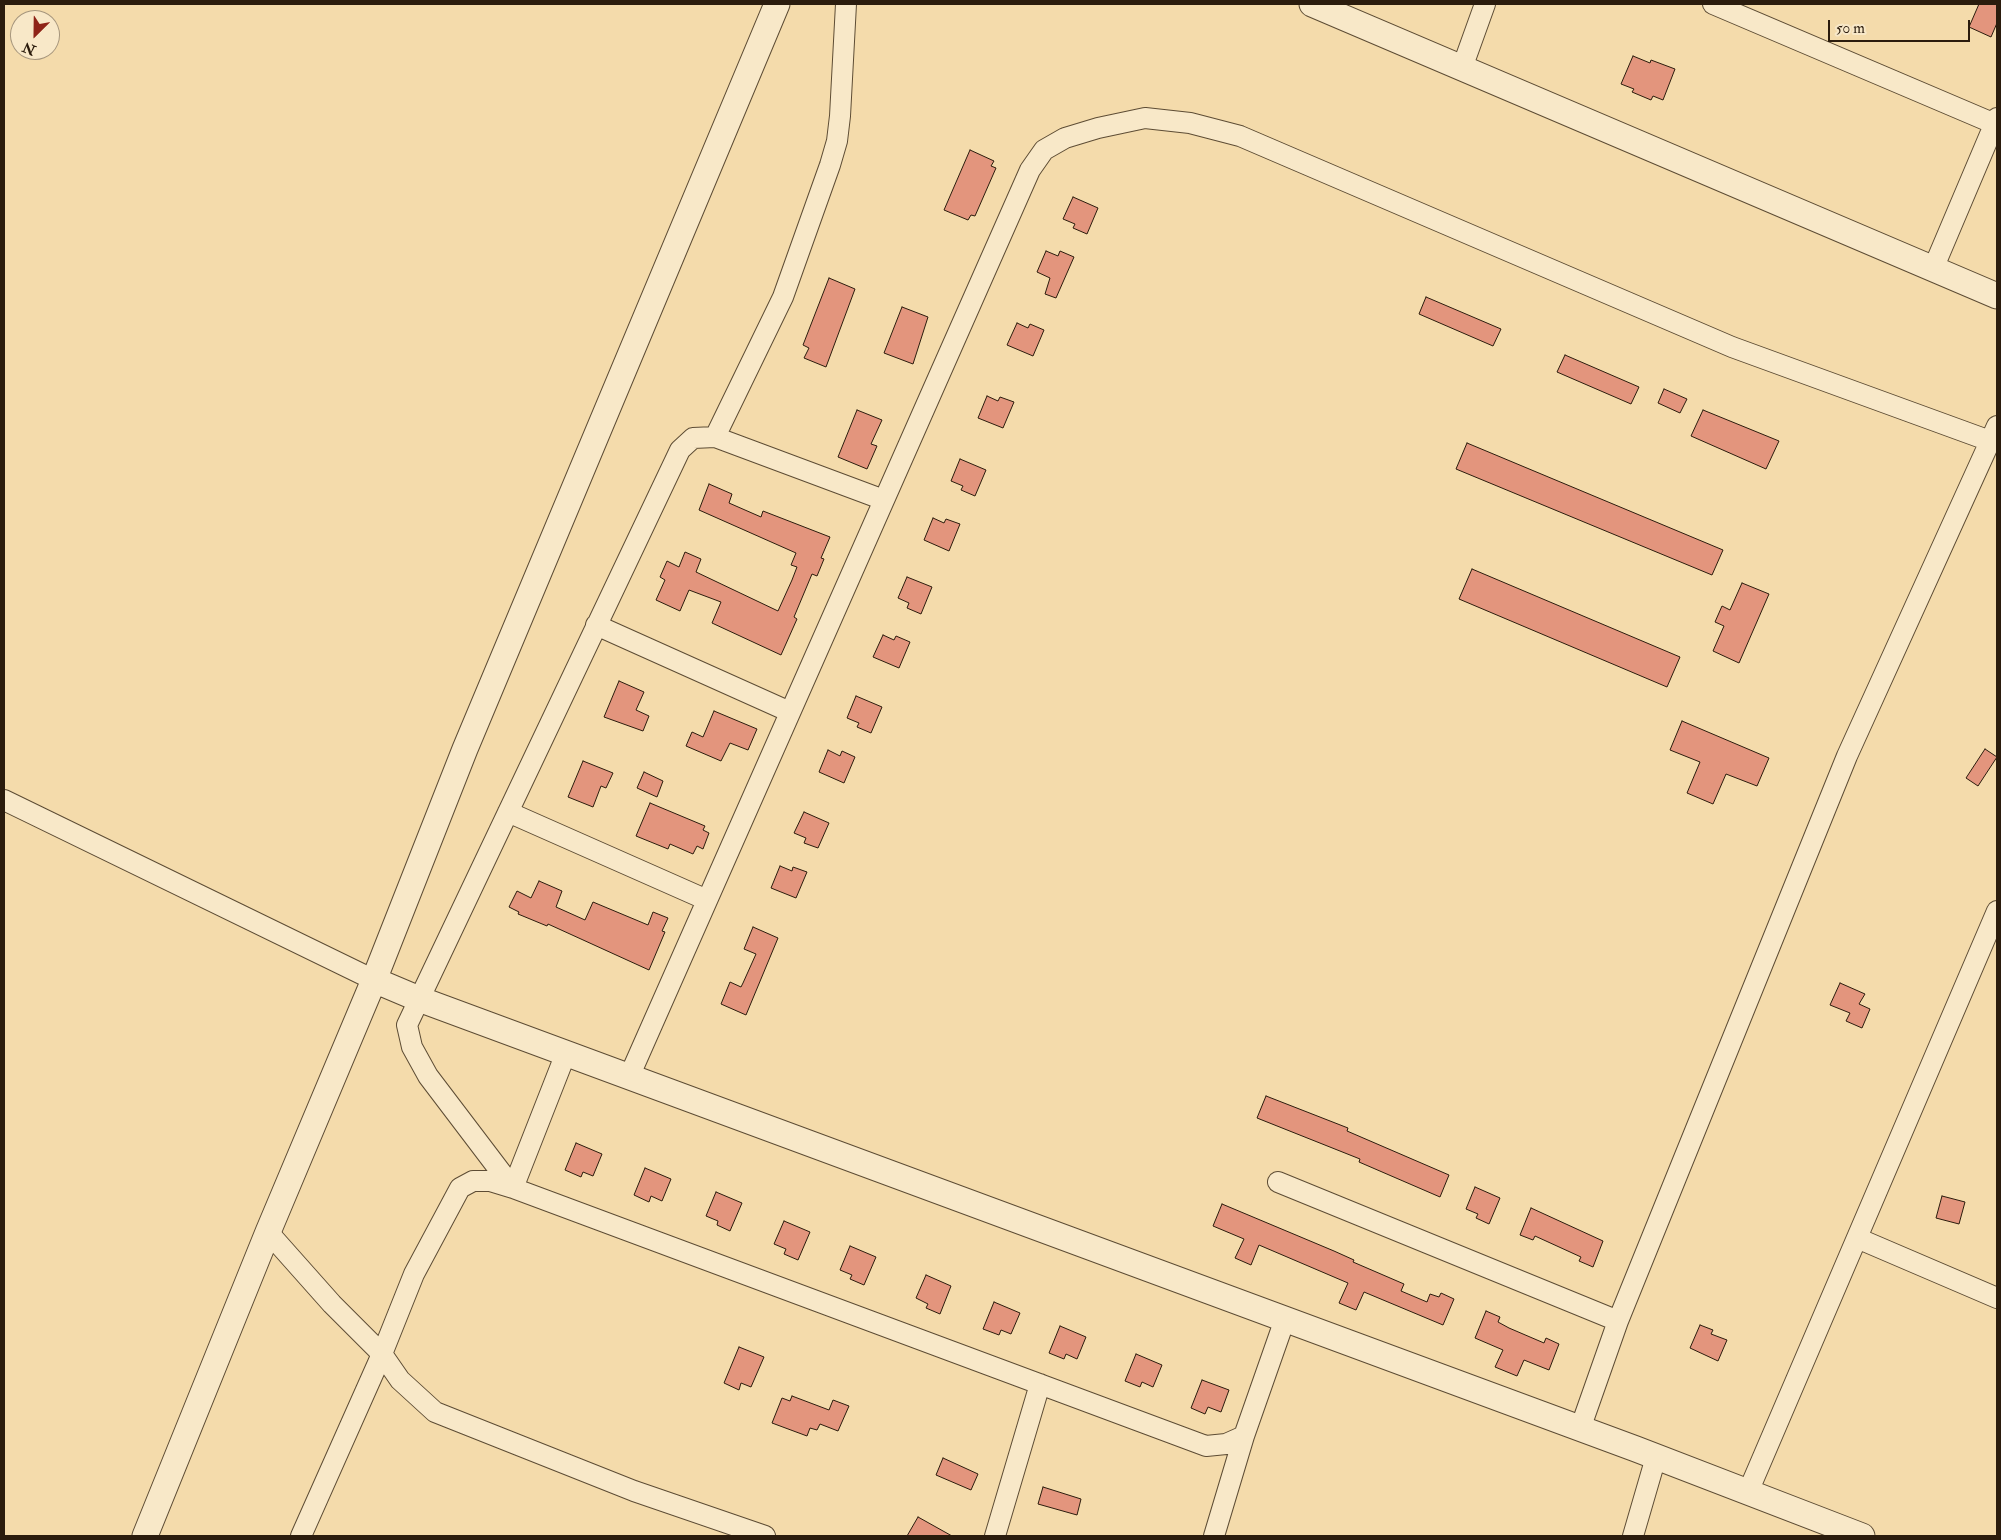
<!DOCTYPE html>
<style>
body{margin:0}
#map{position:relative;width:2001px;height:1540px;overflow:hidden;background:#f4dbab;font-family:"IM FELL Double Pica",serif}
canvas{display:block}
.frame{position:absolute;inset:0;border:5px solid #2b1c0d;pointer-events:none}
.north{position:absolute;left:10px;top:10px;width:50px;height:50px;box-sizing:border-box;background:#f8e8c8;border:1px solid #a6967d;border-radius:50%;rotate:203deg;font-size:14px;font-weight:700;line-height:20px;text-align:center;color:#2b1c0d}
.north::after{content:'';display:block;margin:auto;width:18px;height:22px;background:#8f2418;clip-path:polygon(50% 0,100% 100%,50% 72%,0 100%)}
.scale{position:absolute;left:1828px;top:20px;width:142px;height:22px;box-sizing:border-box;border:2px solid #2b1c0d;border-top:0;padding-left:6px;font-size:15px;line-height:18px;white-space:nowrap;color:#2b1c0d;-webkit-text-stroke:4px #f8e8c8;paint-order:stroke}
</style>
<div id="map">
<canvas width="2001" height="1540"></canvas>
<div class="frame"></div>
<div class="north">N</div>
<div class="scale">50 m</div>
</div>
<script>
const g = document.querySelector('canvas').getContext('2d');
g.lineJoin = 'round';
function fill(path, color) { g.fillStyle = color; g.fill(path, 'evenodd'); }
const poly = rows => new Path2D(rows.map(r => 'M' + r).join(''));
function strokePath(path, color, width, dash) { g.strokeStyle = color; g.lineWidth = width; g.lineCap = dash ? 'butt' : 'round'; g.setLineDash(dash || []); g.stroke(path); }
const building = poly([
 [1979,4,1997,4,1997,23,1991,37,1969,27,1979,4],
 [1633,56,1650,63,1651,60,1675,69,1663,100,1653,96,1651,100,1632,92,1634,89,1621,84,1633,56],
 [970,150,994,161,991,166,996,168,975,216,971,215,968,220,944,210,970,150],
 [1073,197,1098,208,1087,234,1073,228,1075,224,1063,219,1073,197],
 [1046,251,1058,256,1060,251,1074,257,1056,298,1045,294,1050,278,1037,272,1046,251],
 [829,278,855,289,826,367,804,358,809,348,803,345,829,278],
 [1426,297,1501,329,1493,346,1419,314,1426,297],
 [902,307,928,317,913,364,884,353,902,307],
 [1017,323,1028,328,1030,324,1044,330,1033,356,1007,345,1017,323],
 [1565,355,1639,387,1631,404,1557,372,1565,355],
 [1664,389,1687,399,1680,413,1658,403,1664,389],
 [987,396,998,401,1000,397,1014,402,1003,428,978,418,987,396],
 [857,410,882,420,871,444,877,446,867,469,838,457,857,410],
 [1703,410,1779,441,1766,469,1691,436,1703,410],
 [1467,443,1723,550,1712,575,1456,469,1467,443],
 [960,459,986,470,975,496,961,490,963,486,951,481,960,459],
 [709,484,732,494,729,503,761,517,763,511,830,537,821,558,824,559,817,576,812,574,794,617,797,619,781,655,712,623,721,602,689,590,680,611,656,600,665,580,660,577,667,561,679,567,685,552,701,559,696,572,778,611,792,580,797,567,791,565,796,553,699,510,709,484],
 [933,518,944,523,946,519,960,524,949,551,924,540,933,518],
 [1472,569,1680,657,1667,687,1459,599,1472,569],
 [907,577,932,587,921,614,907,608,909,603,898,598,907,577],
 [1742,583,1769,594,1739,663,1713,651,1724,626,1715,622,1722,606,1730,610,1742,583],
 [883,635,894,640,896,636,910,642,899,668,873,657,883,635],
 [619,681,644,692,636,710,649,716,643,731,604,717,619,681],
 [856,696,882,707,871,733,857,727,859,723,847,718,856,696],
 [714,711,757,729,748,750,730,743,721,761,686,746,692,732,703,737,714,711],
 [1682,721,1769,758,1757,786,1726,774,1713,804,1687,793,1700,762,1670,750,1682,721],
 [1985,749,1997,757,1978,786,1966,778,1985,749],
 [828,750,840,756,842,751,855,757,844,783,819,772,828,750],
 [583,761,613,773,606,788,601,786,593,807,568,797,583,761],
 [644,772,663,781,657,797,637,788,644,772],
 [650,803,705,826,703,830,709,833,703,849,697,846,693,854,670,844,668,849,636,836,650,803],
 [804,812,829,823,818,848,804,843,806,838,794,833,804,812],
 [780,866,792,871,793,867,807,872,796,898,771,888,780,866],
 [539,881,562,891,556,907,585,920,593,902,648,925,653,912,668,918,662,931,665,932,649,970,548,924,547,926,518,914,519,912,509,907,517,891,531,898,539,881],
 [753,927,778,938,746,1015,721,1004,730,982,741,987,743,983,756,954,744,949,753,927],
 [1840,983,1865,994,1859,1004,1870,1009,1862,1028,1846,1021,1850,1013,1830,1005,1840,983],
 [1266,1096,1348,1128,1347,1131,1449,1175,1440,1197,1359,1162,1360,1159,1257,1118,1266,1096],
 [576,1143,602,1154,593,1176,583,1172,581,1177,565,1170,576,1143],
 [645,1168,671,1179,662,1201,651,1196,649,1202,634,1195,645,1168],
 [1475,1187,1500,1198,1489,1224,1476,1218,1478,1214,1466,1209,1475,1187],
 [716,1192,742,1203,730,1231,717,1225,718,1221,706,1216,716,1192],
 [1942,1196,1965,1202,1959,1224,1936,1218,1942,1196],
 [1222,1204,1334,1251,1354,1260,1353,1262,1404,1284,1401,1291,1427,1302,1430,1294,1439,1297,1441,1293,1454,1299,1443,1325,1364,1292,1356,1310,1339,1303,1348,1283,1259,1245,1251,1265,1235,1258,1244,1239,1213,1226,1222,1204],
 [1531,1208,1603,1241,1593,1267,1579,1261,1581,1257,1535,1236,1533,1240,1520,1235,1531,1208],
 [784,1221,810,1232,798,1260,784,1254,786,1249,774,1244,784,1221],
 [850,1246,876,1257,864,1285,850,1279,852,1275,840,1270,850,1246],
 [926,1275,951,1286,940,1314,926,1308,928,1304,916,1298,926,1275],
 [994,1302,1020,1313,1011,1334,1001,1330,999,1335,983,1329,994,1302],
 [1486,1311,1500,1317,1498,1322,1509,1328,1544,1343,1546,1338,1559,1344,1549,1370,1524,1360,1517,1376,1495,1367,1503,1350,1475,1338,1486,1311],
 [1700,1325,1713,1330,1711,1334,1727,1340,1718,1361,1690,1348,1700,1325],
 [1060,1326,1086,1337,1077,1359,1066,1354,1064,1359,1049,1353,1060,1326],
 [739,1347,764,1357,751,1387,741,1383,739,1390,724,1383,739,1347],
 [1136,1354,1162,1365,1153,1387,1142,1382,1140,1387,1125,1381,1136,1354],
 [1202,1380,1229,1390,1221,1412,1208,1407,1205,1414,1191,1408,1202,1380],
 [792,1396,829,1410,833,1400,849,1406,838,1431,820,1424,817,1430,810,1428,807,1436,772,1423,782,1398,790,1401,792,1396],
 [943,1458,978,1474,971,1490,936,1475,943,1458],
 [1043,1487,1081,1499,1077,1515,1038,1504,1043,1487],
 [918,1517,952,1536,907,1536,918,1517]
]);
const minor = poly([
 [1713,4,1995,124],
 [1462,68,1485,4],
 [1933,269,1997,118],
 [715,437,783,297,830,165,837,141,840,116,846,4],
 [884,500,715,437,693,438,680,450,407,1025,412,1047,428,1076,513,1188,1206,1446,1226,1444,1244,1436,1285,1319],
 [596,625,790,712],
 [4,800,374,980],
 [508,812,707,900],
 [629,1077,1030,170,1044,150,1065,138,1098,128,1145,118,1190,123,1240,136,1732,347,1990,441],
 [1278,1182,1618,1321],
 [268,1232,332,1304,382,1354,400,1380,435,1412,634,1491,765,1536],
 [1857,1238,1997,1298],
 [1580,1429,1618,1321,1847,756,1997,426],
 [1748,1492,1997,911],
 [301,1536,382,1354,414,1274,460,1188,473,1181,490,1181,513,1188,566,1053],
 [995,1536,1040,1384],
 [1214,1536,1244,1436],
 [1633,1536,1656,1457]
]);
const tertiary = poly([
 [1312,4,1997,296],
 [374,980,419,999,1636,1449,1862,1536],
 [145,1536,268,1232,374,980,465,749,777,4]
]);
fill(building, '#e3957d');
strokePath(building, '#2b1c0d', 1);
strokePath(minor, '#5d4c34', 22);
strokePath(tertiary, '#5d4c34', 27);
strokePath(minor, '#f8e8c8', 20);
strokePath(tertiary, '#f8e8c8', 25);
</script>
